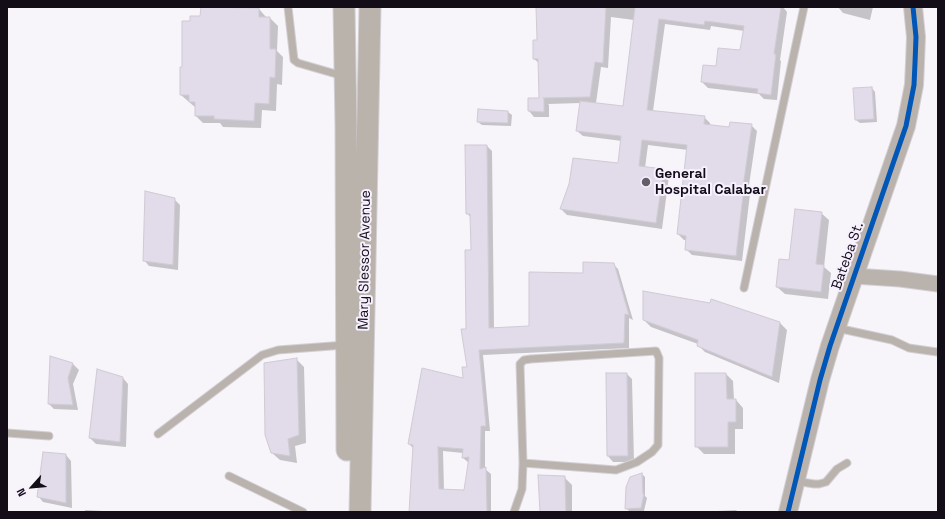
<!DOCTYPE html>
<style>
body{margin:0}
#map{position:relative;width:945px;height:519px;overflow:hidden;background:#f7f4fa;font-family:"Space Grotesk",sans-serif}
canvas{display:block}
.frame{position:absolute;inset:0;border:8px solid #130d18;pointer-events:none}
.north{position:absolute;left:12px;top:467px;width:40px;height:40px;-webkit-text-stroke:3px #f7f0fe;paint-order:stroke;rotate:243deg;font-size:11px;font-weight:700;line-height:16px;text-align:center;color:#130d18}
.north::after{content:'';display:block;margin:auto;width:14px;height:18px;background:#130d18;clip-path:polygon(50% 0,100% 100%,50% 72%,0 100%)}
</style>
<div id="map">
<canvas width="945" height="519"></canvas>
<div class="frame"></div>
<div class="north">N</div>
</div>
<script>
const g = document.querySelector('canvas').getContext('2d');
g.lineJoin = 'round';
function fill(path, color) { g.fillStyle = color; g.fill(path, 'evenodd'); }
const poly = rows => new Path2D(rows.map(r => 'M' + r).join(''));
function strokePath(path, color, width, dash) { g.strokeStyle = color; g.lineWidth = width; g.lineCap = dash ? 'butt' : 'round'; g.setLineDash(dash || []); g.stroke(path); }
function drawText(font, color, halo, rows, align = 'center') {
  g.font = font + ' "Space Grotesk",sans-serif'; g.lineWidth = 4; g.setLineDash([]); g.textBaseline = 'middle'; g.strokeStyle = halo; g.fillStyle = color; for (const [text, x, y, turn = 0] of rows) {
    g.save(); g.translate(x, y); g.rotate((+turn || 0) * Math.PI / 180); g.textAlign = isNaN(turn) ? turn : align; if (halo) g.strokeText(text, 0, 0); g.fillText(text, 0, 0); g.restore();
  }
}
const shadow = poly([
 [537,7,783,7,787,12,780,60,781,61,777,100,764,99,759,94,708,88,702,82,717,67,741,51,744,31,711,26,710,30,665,24,653,111,704,117,710,123,710,126,730,128,751,125,757,131,748,192,750,194,742,261,692,255,686,249,687,240,684,240,678,234,688,150,648,145,645,168,663,170,669,176,662,229,567,215,561,209,619,165,622,141,583,136,577,131,581,103,548,104,549,105,549,117,534,117,529,111,540,99,539,63,534,59,538,41],
 [611,17,634,20,623,107,596,103,601,67,608,68],
 [838,7,873,7,870,20,843,13],
 [259,9,266,17,266,18,270,18,278,26,277,51,283,57,282,85,277,84,276,111,262,110,261,128,223,127,220,123,203,123,196,116,196,108,181,95,183,68,191,22],
 [872,88,875,92,877,122,860,123,856,120],
 [508,112,512,115,511,126,482,125,478,122],
 [487,146,492,151,494,329,530,327,584,274,613,264,618,269,633,320,629,318,629,348,483,355,490,431,485,431,485,469,491,474,491,512,410,512,414,449,409,444,464,379,468,368,467,330,472,251,471,218,467,213],
 [443,451,463,453,463,458,469,463,465,491,444,490],
 [174,199,180,205,178,270,149,266,144,260],
 [821,213,829,220,824,267,831,273,828,299,785,294,777,287],
 [644,320,780,323,787,330,779,383,705,352,698,345,698,344,651,327],
 [51,357,73,364,79,370,73,384,78,410,54,409,49,404],
 [296,359,304,367,306,443,295,446,297,463,280,460,272,453],
 [607,374,627,374,632,379,634,462,613,462,608,456],
 [726,374,733,381,734,400,736,400,743,408,743,429,735,429,735,454,704,454,696,446],
 [123,378,128,384,126,447,96,444,90,438],
 [66,455,71,461,72,508,43,502,38,496],
 [642,474,645,477,645,496,647,498,644,511,629,511,626,508],
 [564,477,572,485,572,512,541,512],
 [85,510,121,512,85,512],
 [736,510,738,512,697,512]
]);
const building = poly([
 [201,7,259,8,259,17,270,17,270,49,276,49,275,78,270,77,269,104,255,103,254,121,214,119,214,116,195,116,195,102,189,102,189,95,180,95,180,67,182,67,182,21,190,21,190,16,200,16,201,7],
 [536,7,606,7,603,63,595,62,590,97,543,98,544,98,544,112,528,111,528,98,539,98,538,59,533,59,533,40,537,40,536,7],
 [635,7,781,7,774,54,776,54,771,95,757,93,758,89,701,82,703,65,716,66,718,48,740,50,744,26,705,21,704,25,659,19,647,110,705,116,704,124,729,127,730,122,752,124,743,187,744,187,736,256,685,250,686,236,677,234,687,145,642,140,639,166,664,169,656,223,560,209,569,184,573,158,618,163,621,136,576,131,580,101,623,106,635,7],
 [872,87,874,119,855,120,853,88,872,87],
 [478,109,508,111,508,123,477,122,478,109],
 [465,145,487,145,489,328,529,326,529,272,583,273,583,262,614,263,629,315,625,314,624,343,479,350,486,426,481,426,480,469,486,467,487,512,409,512,413,445,408,444,422,368,463,378,462,367,467,367,461,329,466,329,465,250,471,250,470,214,466,214,465,145],
 [438,447,463,449,462,458,469,457,464,490,439,489,438,447],
 [145,191,175,198,173,265,143,261,145,191],
 [795,209,822,212,816,264,824,265,821,292,776,287,779,259,789,260,795,209],
 [643,291,710,303,711,299,780,322,772,377,697,346,698,340,643,320,643,291],
 [50,356,73,363,68,378,73,405,48,404,50,356],
 [297,358,299,435,288,439,290,456,271,453,265,435,264,363,297,358],
 [97,369,123,377,120,442,89,438,97,369],
 [606,373,627,373,628,456,607,456,606,373],
 [695,373,726,373,727,399,736,399,736,422,728,422,728,447,695,447,695,373],
 [43,452,66,454,66,503,37,497,43,452],
 [642,473,643,494,644,494,641,508,625,509,626,487,630,477,642,473],
 [538,475,565,476,566,512,540,512,538,475]
]);
const service = poly([
 [288,7,294,60,298,63,343,76],
 [744,288,804,7],
 [837,328,892,340,909,348,937,352],
 [7,433,49,436],
 [158,434,262,355,278,350,345,345],
 [229,476,303,512],
 [796,481,814,484,819,484,826,482,837,469,847,463],
 [514,512,522,489,523,463,520,364,524,360,531,359,656,351,659,358,658,445,652,452,637,462,616,470,523,463]
]);
const minor = poly([
 [854,276,900,279,938,284]
]);
const tertiary = poly([
 [788,512,820,380,830,346,906,126,914,85,915,63,916,37,913,7]
]);
const secondary = poly([
 [344,7,346,126,347,450],
 [360,512,370,7]
]);
const cycleway = poly([
 [788,512,820,380,830,346,906,126,914,85,915,63,916,37,913,7]
]);
const markers = [
 [646,182,5,"#635e67"]
];
const poiNames = [
 ["General",655,174],
 ["Hospital Calabar",655,190]
];
const streetNames = [
 ["Bateba St.",848,256,-71],
 ["Mary Slessor Avenue",365,260,-89]
];
fill(shadow, '#0003');
fill(building, '#e2dbea');
strokePath(building, '#cfcad4', 1);
strokePath(service, '#d3d0d5', 9);
strokePath(minor, '#d3d0d5', 17);
strokePath(tertiary, '#d3d0d5', 20);
strokePath(secondary, '#d3d0d5', 23);
strokePath(service, '#bab3ad', 7);
strokePath(minor, '#bab3ad', 15);
strokePath(tertiary, '#bab3ad', 18);
strokePath(secondary, '#b9b3ac', 21);
strokePath(cycleway, '#0057b8', 5);
for (const [x, y, r, color] of markers) { const dot = new Path2D(); dot.arc(x, y, r, 0, 2 * Math.PI); g.fillStyle = color; g.fill(dot); strokePath(dot, '#f7f0fe', 1.5); }
drawText('bold 14px', '#130d18', '#f7f0fe', poiNames, 'left');
drawText('14px', '#130d18', '#f7f0fe', streetNames);
</script>
